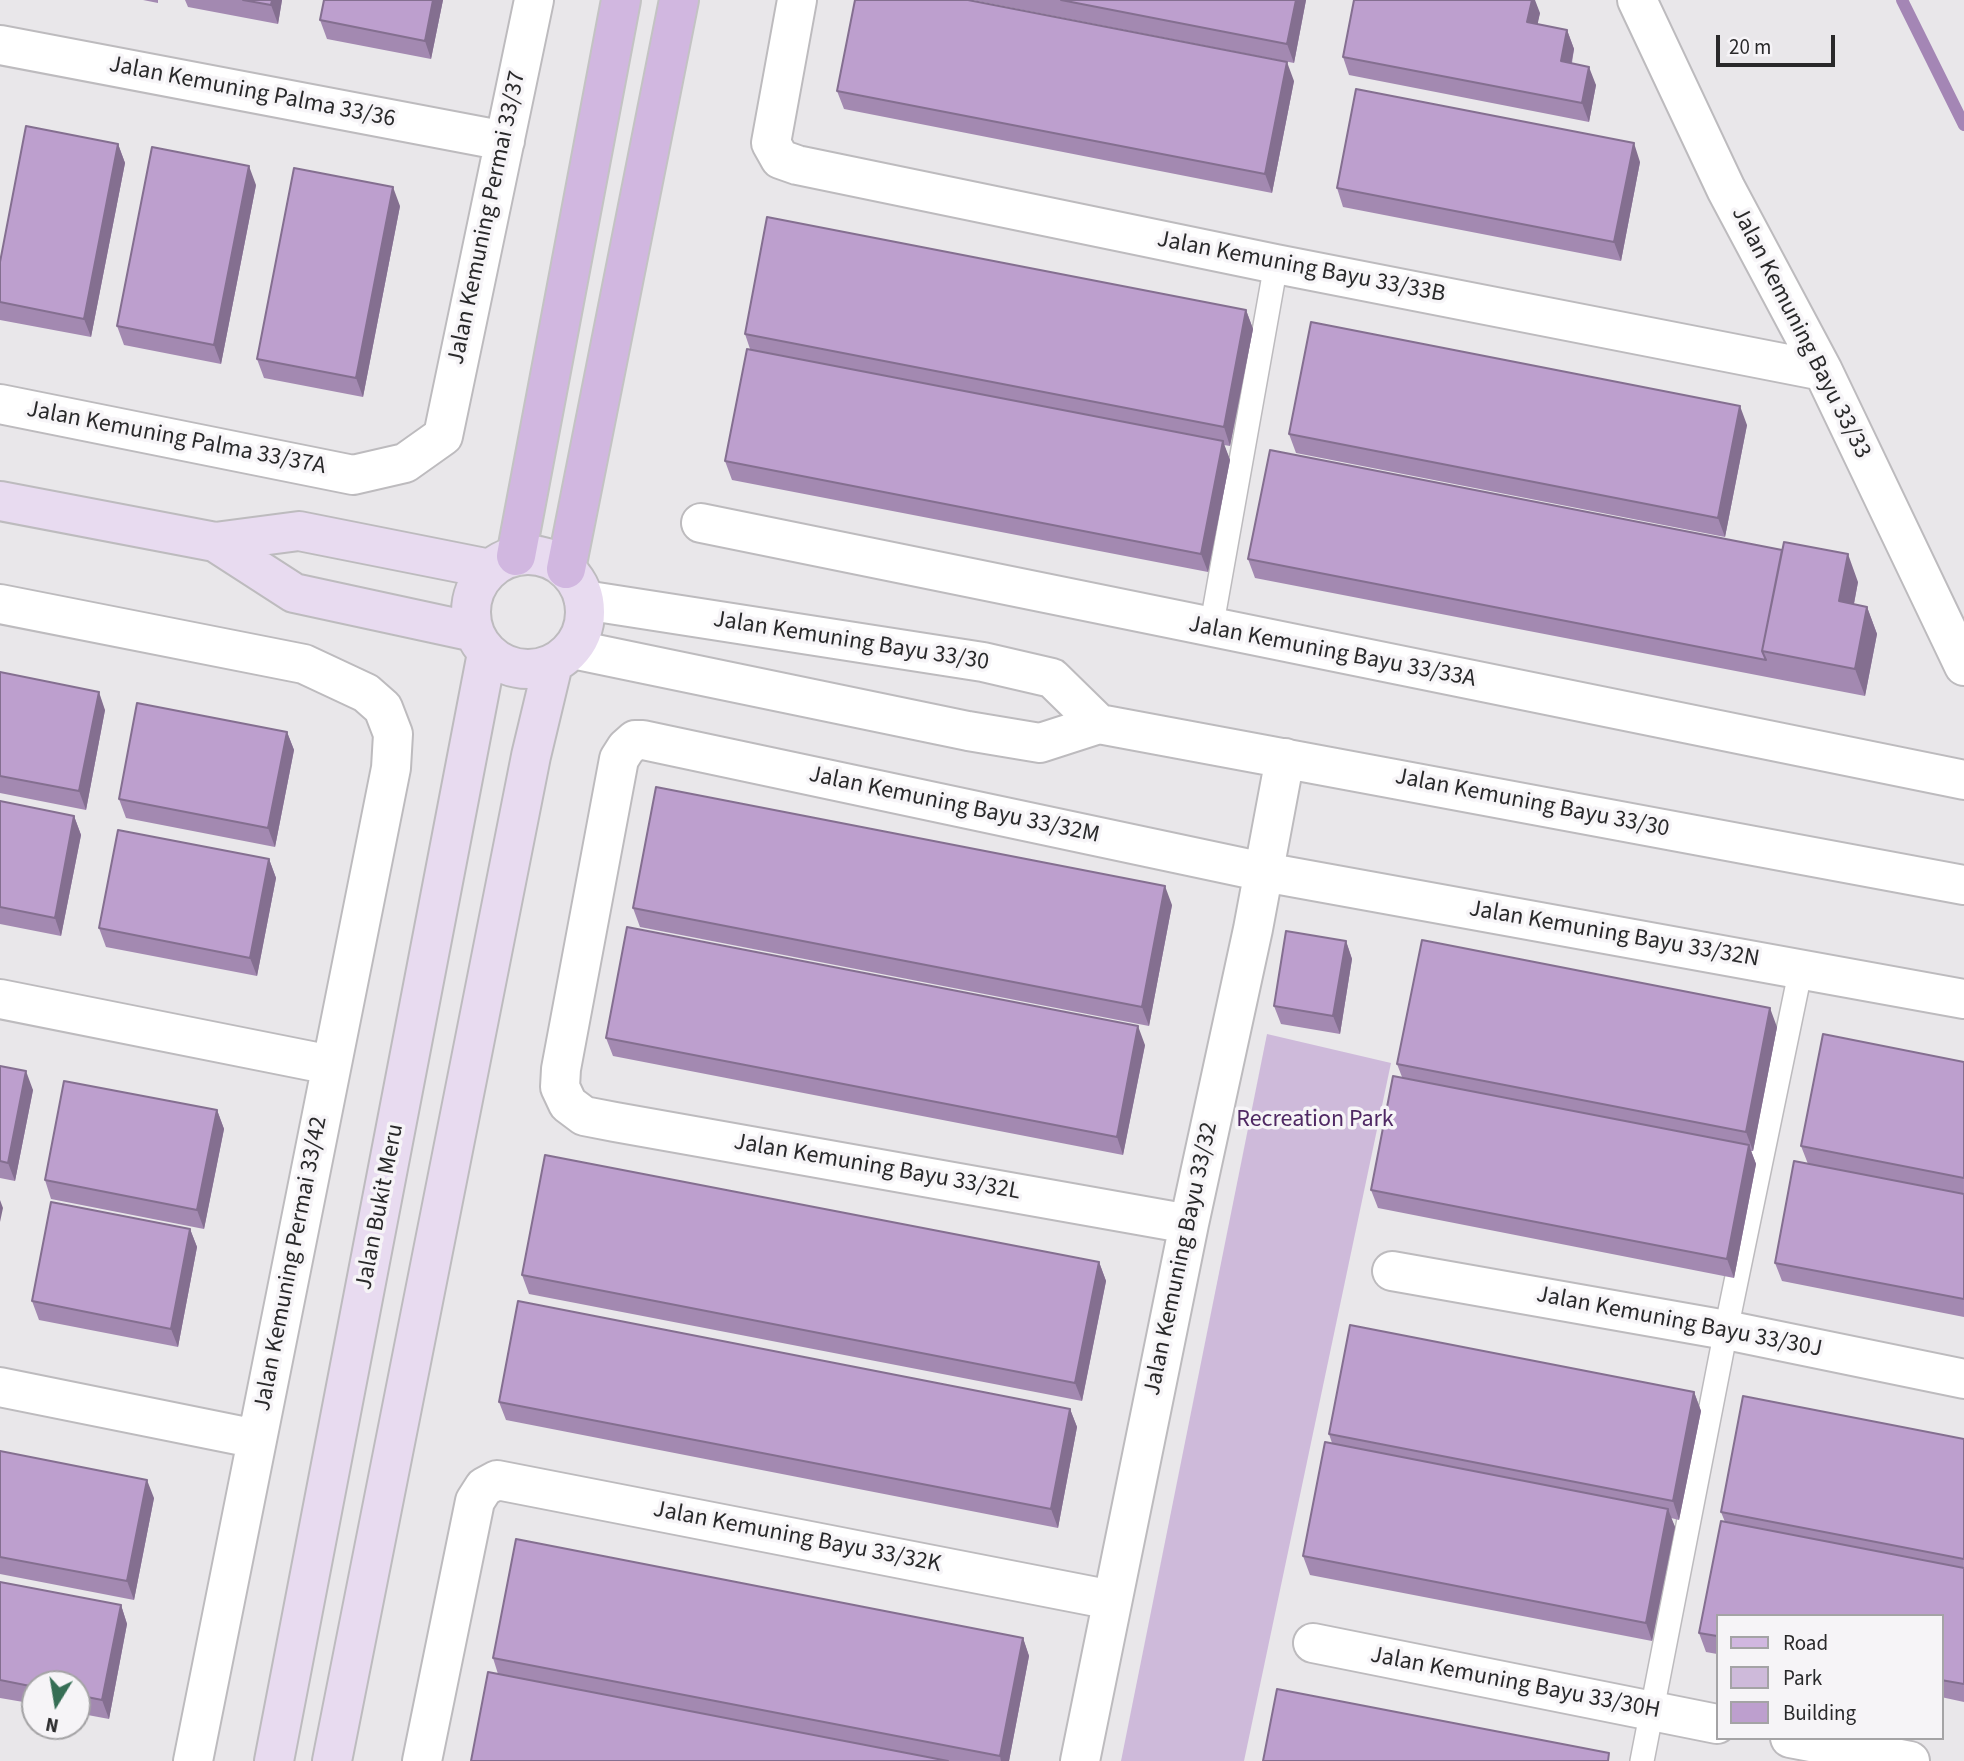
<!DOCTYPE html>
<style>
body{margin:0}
#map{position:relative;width:1964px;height:1761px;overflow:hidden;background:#e9e7ea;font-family:"Source Sans 3",sans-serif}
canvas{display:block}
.legend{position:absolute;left:1716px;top:1614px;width:228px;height:126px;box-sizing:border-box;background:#f6f4f7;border:2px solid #a4a3a5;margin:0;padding:9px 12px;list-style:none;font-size:21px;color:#29292a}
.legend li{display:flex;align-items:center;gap:14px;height:35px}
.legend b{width:35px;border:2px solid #a4a3a5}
.north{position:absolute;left:21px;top:1670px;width:70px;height:70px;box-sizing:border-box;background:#f6f4f7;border:2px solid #a4a3a5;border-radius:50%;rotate:191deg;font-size:19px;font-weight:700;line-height:28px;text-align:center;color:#29292a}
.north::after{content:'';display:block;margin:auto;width:24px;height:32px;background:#366e55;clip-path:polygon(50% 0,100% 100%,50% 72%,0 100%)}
.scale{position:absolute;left:1716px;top:35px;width:119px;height:32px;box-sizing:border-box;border:4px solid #29292a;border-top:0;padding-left:9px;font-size:21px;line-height:24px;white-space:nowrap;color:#29292a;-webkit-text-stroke:5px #f6f4f7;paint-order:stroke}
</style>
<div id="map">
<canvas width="1964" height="1761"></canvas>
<ul class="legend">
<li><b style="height:9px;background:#d1b7e0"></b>Road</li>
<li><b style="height:19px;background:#cebada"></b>Park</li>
<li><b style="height:19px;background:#bd9fce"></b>Building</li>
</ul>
<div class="north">N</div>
<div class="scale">20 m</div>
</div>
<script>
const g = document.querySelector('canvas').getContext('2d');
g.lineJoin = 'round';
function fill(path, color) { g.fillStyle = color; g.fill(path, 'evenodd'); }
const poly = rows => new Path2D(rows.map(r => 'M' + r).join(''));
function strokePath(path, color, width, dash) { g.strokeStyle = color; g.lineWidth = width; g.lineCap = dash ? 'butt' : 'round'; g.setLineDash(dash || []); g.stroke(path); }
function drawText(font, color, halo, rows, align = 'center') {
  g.font = font + ' "Source Sans 3",sans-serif'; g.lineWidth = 7; g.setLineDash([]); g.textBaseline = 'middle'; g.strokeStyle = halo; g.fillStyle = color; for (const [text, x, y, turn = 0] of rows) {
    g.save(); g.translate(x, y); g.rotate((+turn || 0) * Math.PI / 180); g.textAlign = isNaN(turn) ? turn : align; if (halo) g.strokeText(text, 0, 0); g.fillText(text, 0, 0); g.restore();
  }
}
const green = poly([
 [1267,1034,1391,1063,1244,1761,1121,1761]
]);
const stream = poly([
 [1902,0,1964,125]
]);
const lane = poly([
 [1211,629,1276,264],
 [1642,1761,1726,1330,1801,968]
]);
const street = poly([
 [797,0,771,143,780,159,797,165,1276,264,1823,371],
 [1637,0,1726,189,1823,371,1964,666],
 [0,45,505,141],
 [0,404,353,475,405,463,443,436,534,0],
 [701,523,1964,780],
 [584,600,983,662,1052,678,1099,724],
 [0,604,304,664,366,693,383,708,393,734,391,768,193,1761],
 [572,649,968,731,1040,743,1099,724,1964,885],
 [0,999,331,1065],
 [1189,1224,615,1122,584,1116,568,1104,560,1087,561,1069,619,759,626,748,635,740,643,740,1264,872,1964,999],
 [1392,1271,1726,1330,1964,1379],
 [0,1387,257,1439],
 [1313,1643,1717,1724],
 [1790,1738,1910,1761],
 [422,1761,475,1501,484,1487,497,1480,1112,1600],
 [1080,1761,1189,1224,1253,929,1285,758]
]);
const secondary = poly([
 [0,501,215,542,299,531,490,569],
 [215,542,294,593,474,632],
 '471 612a57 57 0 1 1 114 0a57 57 0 1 1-114 0Z',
 [274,1761,487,653],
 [332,1761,531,756,553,664]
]);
const primary = poly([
 [516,556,621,0],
 [566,569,679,0]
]);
const wall = poly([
 [143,0,158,0,158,3],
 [185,0,282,0,278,24,188,7],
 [324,0,443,0,431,59,327,39,320,20],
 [972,0,1306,0,1294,63],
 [1540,13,1537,24,1567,30,1574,49,1572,63,1596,85,1589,122,1349,75,1343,57],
 [1294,81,1272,193,844,109,837,91],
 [118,144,125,163,91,337,0,320,0,262],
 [1640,162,1621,261,1343,207,1337,188],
 [256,185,221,364,124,345,117,326],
 [400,206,363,397,264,378,257,359],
 [1246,310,1253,329,1230,446,1224,445,1230,460,1208,572,732,480,725,461,750,349,745,334],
 [1747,425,1725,537,1296,453,1289,434],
 [1248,559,1858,582,1854,604,1867,607,1877,634,1865,696,1255,578],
 [0,672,105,710,86,810,0,793],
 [287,732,294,750,275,847,126,818,119,799],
 [0,801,74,816,81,835,61,936,0,924],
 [269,859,276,878,257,976,106,947,99,928],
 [1172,905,1149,1026,640,927,633,908],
 [1346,941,1352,959,1340,1034,1281,1024,1274,1006],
 [1777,1027,1753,1151,1751,1151,1756,1164,1734,1278,1378,1208,1371,1190,1402,1077,1397,1064],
 [606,1038,1145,1045,1123,1155,613,1056],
 [1964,1062,1964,1317,1782,1281,1775,1263,1808,1164,1801,1146],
 [0,1066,33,1090,15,1181,0,1178],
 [217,1110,224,1129,204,1229,51,1199,45,1180],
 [190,1229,197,1247,178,1347,39,1320,32,1301],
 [1099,1262,1106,1281,1082,1401,529,1294,522,1275],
 [1694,1392,1701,1411,1679,1520,1671,1518,1675,1527,1652,1641,1310,1575,1303,1556,1332,1443,1329,1434],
 [499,1402,1070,1409,1077,1427,1058,1528,506,1420],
 [1964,1439,1964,1702,1941,1697,1941,1616,1717,1616,1717,1654,1706,1652,1699,1633,1725,1522,1721,1512],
 [0,1451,154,1498,134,1600,0,1574],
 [0,1582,121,1605,127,1624,109,1719,77,1713,77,1684,35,1684,35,1704,0,1698],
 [1023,1638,1029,1656,1009,1761,471,1761,498,1674,493,1658]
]);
const shadedWall = poly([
 [272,0,282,0,278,24,271,5],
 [433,0,443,0,431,59,425,41],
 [1296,0,1306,0,1294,63,1287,44],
 [1532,0,1535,0,1540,13,1534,41,1527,22],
 [1567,30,1574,49,1568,80,1561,61],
 [1287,62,1294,81,1272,193,1265,174],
 [1589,67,1596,85,1589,122,1582,103],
 [1634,143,1640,162,1621,261,1614,242],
 [118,144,125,163,91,337,84,319],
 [249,166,256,185,221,364,214,345],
 [393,187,400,206,363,397,356,378],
 [1246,310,1253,329,1230,446,1224,427],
 [1740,406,1747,425,1725,537,1718,518],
 [1223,441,1230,460,1208,572,1201,554],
 [1848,554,1858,582,1849,629,1839,601],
 [1867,607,1877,634,1865,696,1855,669],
 [99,692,105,710,86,810,79,791],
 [287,732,294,750,275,847,268,828],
 [74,816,81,835,61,936,55,918],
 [269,859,276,878,257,976,250,958],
 [1165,886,1172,905,1149,1026,1142,1007],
 [1346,941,1352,959,1340,1034,1333,1016],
 [1770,1008,1777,1027,1753,1151,1746,1132],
 [1138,1026,1145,1045,1123,1155,1117,1137],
 [26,1071,33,1090,15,1181,8,1163],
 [217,1110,224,1129,204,1229,197,1210],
 [1749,1145,1756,1164,1734,1278,1727,1259],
 [0,1200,3,1208,0,1222],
 [190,1229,197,1247,178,1347,171,1329],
 [1099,1262,1106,1281,1082,1401,1075,1383],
 [1694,1392,1701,1411,1679,1520,1673,1501],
 [1070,1409,1077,1427,1058,1528,1051,1509],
 [147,1480,154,1498,134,1600,127,1581],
 [1668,1509,1675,1527,1652,1641,1646,1623],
 [121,1605,127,1624,109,1719,102,1700],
 [1023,1638,1029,1656,1009,1761,1001,1761,1000,1756]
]);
const building = poly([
 [243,0,272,0,271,5,243,0],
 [324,0,433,0,425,41,320,20,324,0],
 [855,0,968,0,1287,62,1265,174,837,91,855,0],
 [1061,0,1296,0,1287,44,1061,0],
 [1354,0,1532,0,1527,22,1567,30,1561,61,1589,67,1582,103,1343,57,1354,0],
 [1356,89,1634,143,1614,242,1337,188,1356,89],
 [26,126,118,144,84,319,0,302,0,262,26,126],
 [152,147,249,166,214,345,117,326,152,147],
 [294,168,393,187,356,378,257,359,294,168],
 [767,217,1246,310,1224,427,745,334,767,217],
 [1311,322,1740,406,1718,518,1289,434,1311,322],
 [747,349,1223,441,1201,554,725,461,747,349],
 [1270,450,1782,550,1762,651,1766,660,1248,559,1270,450],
 [1784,542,1848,554,1839,601,1867,607,1855,669,1762,651,1784,542],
 [0,672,99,692,79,791,0,776,0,672],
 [137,703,287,732,268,828,119,799,137,703],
 [656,787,1165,886,1142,1007,633,908,656,787],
 [0,801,74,816,55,918,0,907,0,801],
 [118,830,269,859,250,958,99,928,118,830],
 [627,927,1138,1026,1117,1137,606,1038,627,927],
 [1286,931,1346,941,1333,1016,1274,1006,1286,931],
 [1422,940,1770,1008,1746,1132,1397,1064,1422,940],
 [1823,1034,1964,1062,1964,1178,1801,1146,1823,1034],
 [0,1066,26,1071,8,1163,0,1161,0,1066],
 [1393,1076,1749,1145,1727,1259,1371,1190,1393,1076],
 [64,1081,217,1110,197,1210,45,1180,64,1081],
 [545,1155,1099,1262,1075,1383,522,1275,545,1155],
 [1794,1161,1964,1194,1964,1299,1775,1263,1794,1161],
 [51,1202,190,1229,171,1329,32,1301,51,1202],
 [518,1301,1070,1409,1051,1509,499,1402,518,1301],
 [1350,1325,1694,1392,1673,1501,1329,1434,1350,1325],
 [1743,1396,1964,1439,1964,1559,1721,1512,1743,1396],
 [1325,1442,1668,1509,1646,1623,1303,1556,1325,1442],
 [0,1451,147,1480,127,1581,0,1557,0,1451],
 [1721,1521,1964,1568,1964,1684,1941,1680,1941,1616,1717,1616,1717,1636,1699,1633,1721,1521],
 [516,1539,1023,1638,1000,1756,493,1658,516,1539],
 [0,1582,121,1605,102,1700,77,1695,77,1684,35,1684,35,1687,0,1680,0,1582],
 [488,1672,948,1761,471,1761,488,1672],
 [1277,1689,1609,1753,1608,1761,1263,1761,1277,1689]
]);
const streetNames = [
 ["Jalan Kemuning Palma 33/36",252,93,11],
 ["Jalan Kemuning Permai 33/37",488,218,-78],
 ["Jalan Kemuning Bayu 33/33B",1301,268,11],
 ["Jalan Kemuning Bayu 33/33",1800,333,63],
 ["Jalan Kemuning Palma 33/37A",176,439,11],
 ["Jalan Kemuning Bayu 33/30",851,642,9],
 ["Jalan Kemuning Bayu 33/33A",1332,653,11],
 ["Jalan Kemuning Bayu 33/30",1532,804,11],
 ["Jalan Kemuning Bayu 33/32M",954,806,12],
 ["Jalan Kemuning Bayu 33/32N",1614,935,10],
 ["Jalan Kemuning Bayu 33/32L",877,1168,10],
 ["Jalan Bukit Meru",381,1207,-79],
 ["Jalan Kemuning Bayu 33/32",1182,1259,-78],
 ["Jalan Kemuning Permai 33/42",292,1264,-79],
 ["Jalan Kemuning Bayu 33/30J",1679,1323,11],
 ["Jalan Kemuning Bayu 33/32K",797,1538,11],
 ["Jalan Kemuning Bayu 33/30H",1515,1684,11]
];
const parkNames = [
 ["Recreation Park",1315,1121]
];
fill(green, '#cebada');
strokePath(stream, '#a486b5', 12);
strokePath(lane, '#bdbbbe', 26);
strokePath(street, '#bdbbbe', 42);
strokePath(secondary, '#bdbbbe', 42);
strokePath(primary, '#c3c3c3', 42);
strokePath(lane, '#fff', 23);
strokePath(street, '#fff', 38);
strokePath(secondary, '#e8dbf0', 38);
strokePath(primary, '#d1b7e0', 38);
fill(wall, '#a389b1');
fill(shadedWall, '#846f90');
fill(building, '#bd9fce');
strokePath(building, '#846f90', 2);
drawText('24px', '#29292a', '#f6f4f7', streetNames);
drawText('24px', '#4f2863', '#f6f4f7', parkNames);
</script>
